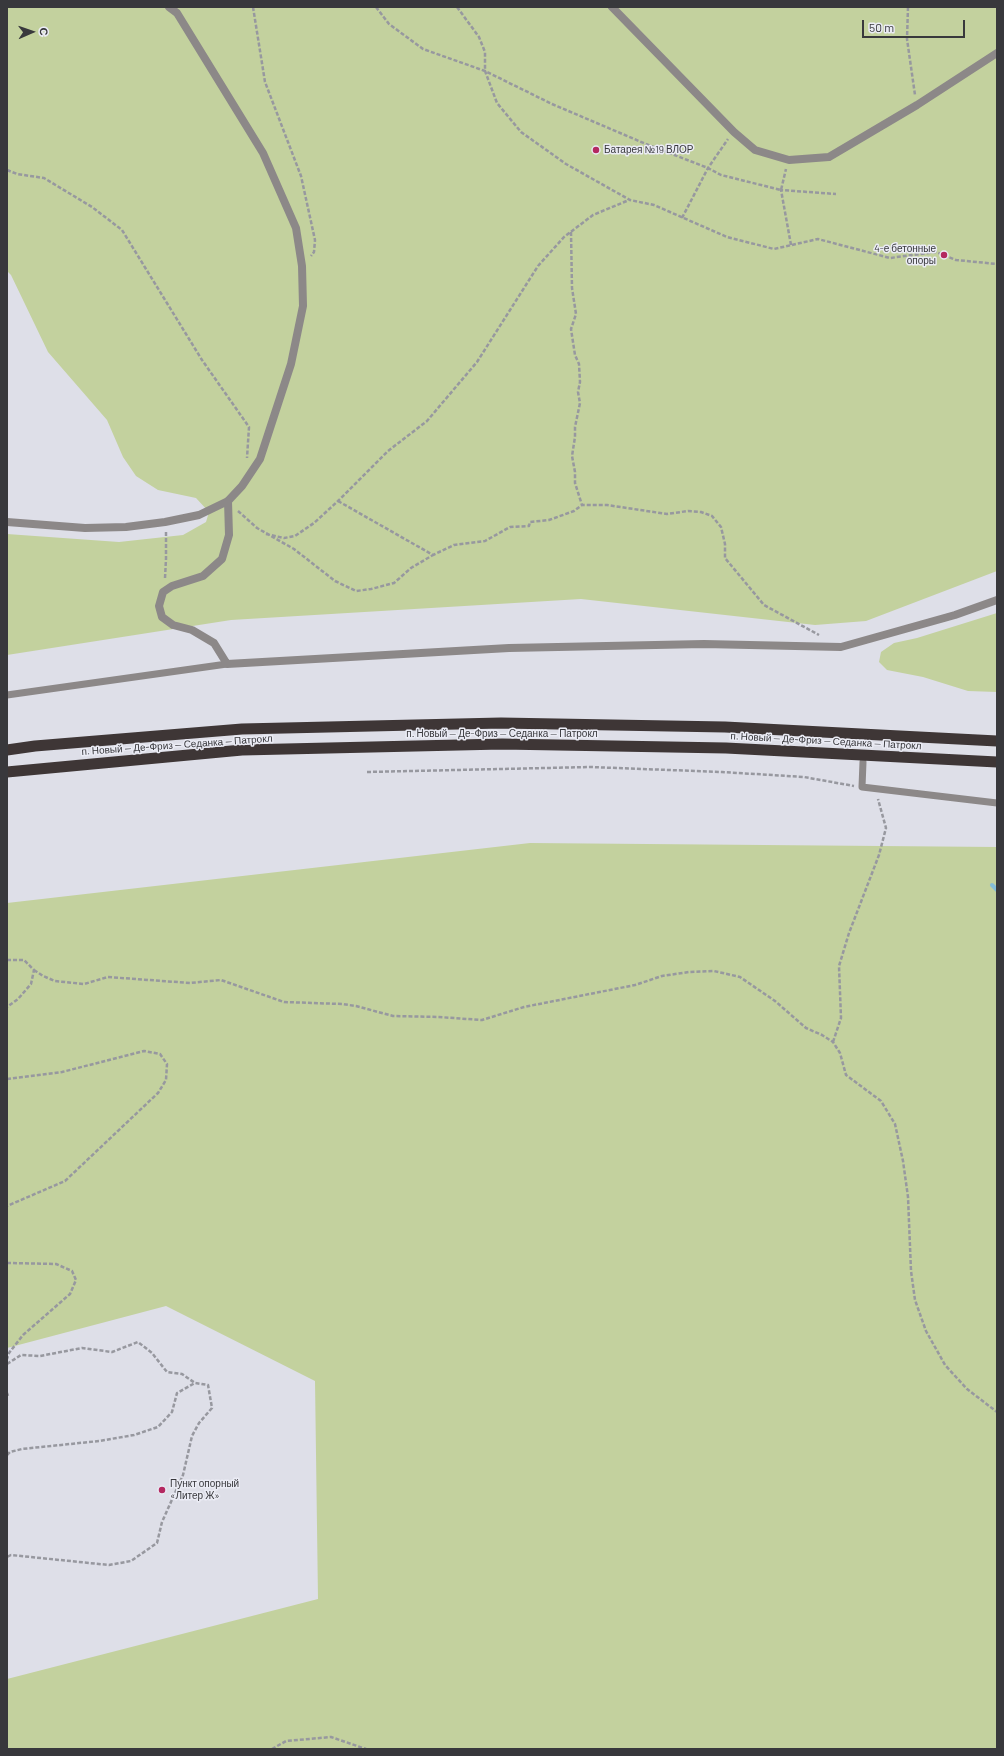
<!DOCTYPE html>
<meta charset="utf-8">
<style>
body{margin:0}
#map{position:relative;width:1004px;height:1756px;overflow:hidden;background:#dedfe8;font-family:Barlow,sans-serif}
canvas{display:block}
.frame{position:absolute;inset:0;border:8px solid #38383c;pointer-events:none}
.north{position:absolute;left:12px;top:12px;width:40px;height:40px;-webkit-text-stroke:3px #ebecf5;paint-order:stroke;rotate:88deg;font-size:11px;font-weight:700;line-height:16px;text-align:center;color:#38383c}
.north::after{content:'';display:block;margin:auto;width:14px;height:18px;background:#38383c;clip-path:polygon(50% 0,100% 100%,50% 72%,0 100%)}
.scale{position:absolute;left:862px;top:20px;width:103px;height:18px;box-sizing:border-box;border:2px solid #38383c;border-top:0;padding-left:5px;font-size:12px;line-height:14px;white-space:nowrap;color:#38383c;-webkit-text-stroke:3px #ebecf5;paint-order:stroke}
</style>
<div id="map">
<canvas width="1004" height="1756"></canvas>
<div class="frame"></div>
<div class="north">С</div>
<div class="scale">50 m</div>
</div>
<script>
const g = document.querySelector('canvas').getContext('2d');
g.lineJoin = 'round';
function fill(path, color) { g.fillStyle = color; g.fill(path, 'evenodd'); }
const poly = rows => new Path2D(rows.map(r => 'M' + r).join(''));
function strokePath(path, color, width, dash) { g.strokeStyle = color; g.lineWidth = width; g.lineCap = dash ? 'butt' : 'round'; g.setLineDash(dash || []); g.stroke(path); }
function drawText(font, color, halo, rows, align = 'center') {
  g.font = font + ' Barlow,sans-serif'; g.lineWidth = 3; g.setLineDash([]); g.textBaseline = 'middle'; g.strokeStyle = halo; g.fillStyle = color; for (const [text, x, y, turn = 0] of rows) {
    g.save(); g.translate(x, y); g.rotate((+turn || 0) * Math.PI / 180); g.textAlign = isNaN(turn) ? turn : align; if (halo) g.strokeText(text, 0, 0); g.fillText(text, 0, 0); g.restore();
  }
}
const green = poly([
 [7,7,997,7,997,571,866,621,815,625,581,599,231,620,7,655,7,534,119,542,183,535,206,522,209,512,196,498,158,490,136,476,123,457,107,420,48,352,11,275,7,271],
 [997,613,997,692,968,691,923,677,887,670,879,662,881,652,894,643,917,638],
 [530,843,997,847,997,1749,7,1749,7,1679,318,1599,315,1381,166,1306,7,1348,7,903]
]);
const stream = poly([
 [992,885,997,890]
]);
const path = poly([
 [253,7,265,82,301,176,315,240,314,252,311,256],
 [376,7,389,24,423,49,485,71,552,104,646,144,708,168,721,175,781,190,786,169],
 [457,7,479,37,485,52,485,71,497,103,521,132,566,164,630,200,654,205,727,237,774,249,818,239,890,258,936,252,956,260,997,264],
 [908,7,907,39,915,95],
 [7,170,17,174,44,178,92,207,122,230,202,360,249,427,247,458],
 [682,218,708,168,728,139],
 [571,232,572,288,576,314,571,329,575,355,579,364,580,382,578,392,580,403,575,427,575,437,572,456,575,472,575,483,582,505],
 [791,245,781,190,836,194],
 [338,501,433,555,454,545,485,541,510,527,529,526,530,522,549,520,574,511,582,505,607,505,667,514,688,511,701,512,712,516,721,527,725,544,725,558,764,605,819,635],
 [238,511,257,528,294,549,335,581,356,591,371,589,394,583,411,568,433,555],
 [266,534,284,538,295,536,314,523,338,501,388,451,427,421,477,362,538,266,564,237,593,215,629,200],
 [165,578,166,559,166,531],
 [367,772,590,767,722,772,804,777,854,786],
 [7,960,24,960,34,970,31,984,18,999,7,1007],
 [34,970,43,976,55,981,84,984,108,977,190,983,221,980,284,1002,342,1004,356,1006,393,1016,439,1017,482,1020,524,1007,635,985,662,976,689,972,714,971,740,977,775,1001,806,1028,822,1035,833,1042,840,1053,846,1075,881,1101,895,1124,903,1161,908,1197,911,1271,915,1300,926,1331,945,1365,967,1389,997,1412],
 [833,1042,841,1018,839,966,849,933,879,855,886,828,878,799],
 [7,1079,62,1072,144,1051,160,1054,167,1064,166,1080,158,1093,65,1181,7,1206],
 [7,1263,56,1264,72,1271,76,1280,70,1294,23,1335,9,1353,7,1359],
 [7,1364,21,1355,40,1356,82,1348,112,1352,138,1342,152,1353,167,1372,182,1374,195,1383,208,1385,212,1408,199,1423,192,1436,183,1475,162,1522,157,1543,131,1561,109,1565,11,1555,7,1557],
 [7,1393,8,1396],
 [7,1455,10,1452,22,1449,99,1441,134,1435,158,1427,172,1412,177,1393,195,1383],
 [272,1749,286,1741,331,1737,366,1749]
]);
const service = poly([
 [7,695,227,664],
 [863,762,862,787,997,803]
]);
const minor = poly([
 [612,7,734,132,755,150,789,160,829,157,917,105,997,53],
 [228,501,229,535,222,559,203,576,172,586,163,592,159,606,162,617,173,625,192,630,214,643,227,664,509,648,704,644,841,647,955,615,997,600],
 [7,522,85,528,126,527,165,522,199,515,228,501,242,486,260,459,291,364,303,306,302,266,296,228,263,153,177,13,169,7]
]);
const trunk = poly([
 [7,750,35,746,242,729,501,723,725,727,997,741],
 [7,772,242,750,502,744,726,748,997,762]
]);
const markers = [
 [596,150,4,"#b42860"],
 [944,255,4,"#b42860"],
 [162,1490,4,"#b42860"]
];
const poiNames = [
 ["Батарея №19 ВЛОР",604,150],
 ["4-е бетонные",936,249,"right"],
 ["опоры",936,261,"right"],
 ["Пункт опорный",170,1484],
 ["«Литер Ж»",170,1496]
];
const streetNames = [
 ["п. Новый — Де-Фриз — Седанка — Патрокл",502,734],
 ["п. Новый — Де-Фриз — Седанка — Патрокл",826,741,3],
 ["п. Новый — Де-Фриз — Седанка — Патрокл",177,745,-4]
];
fill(green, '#c3d19e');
strokePath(stream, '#84bdd9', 4);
strokePath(path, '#97989f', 2.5, [4, 2]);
strokePath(service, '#8c8888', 7);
strokePath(minor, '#8c8888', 8);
strokePath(trunk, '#3e3636', 11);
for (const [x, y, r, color] of markers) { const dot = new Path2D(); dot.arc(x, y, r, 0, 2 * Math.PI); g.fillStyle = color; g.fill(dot); strokePath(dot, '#ebecf5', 1.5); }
drawText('10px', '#38383c', '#ebecf5', poiNames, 'left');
drawText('10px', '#38383c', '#ebecf5', streetNames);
</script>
